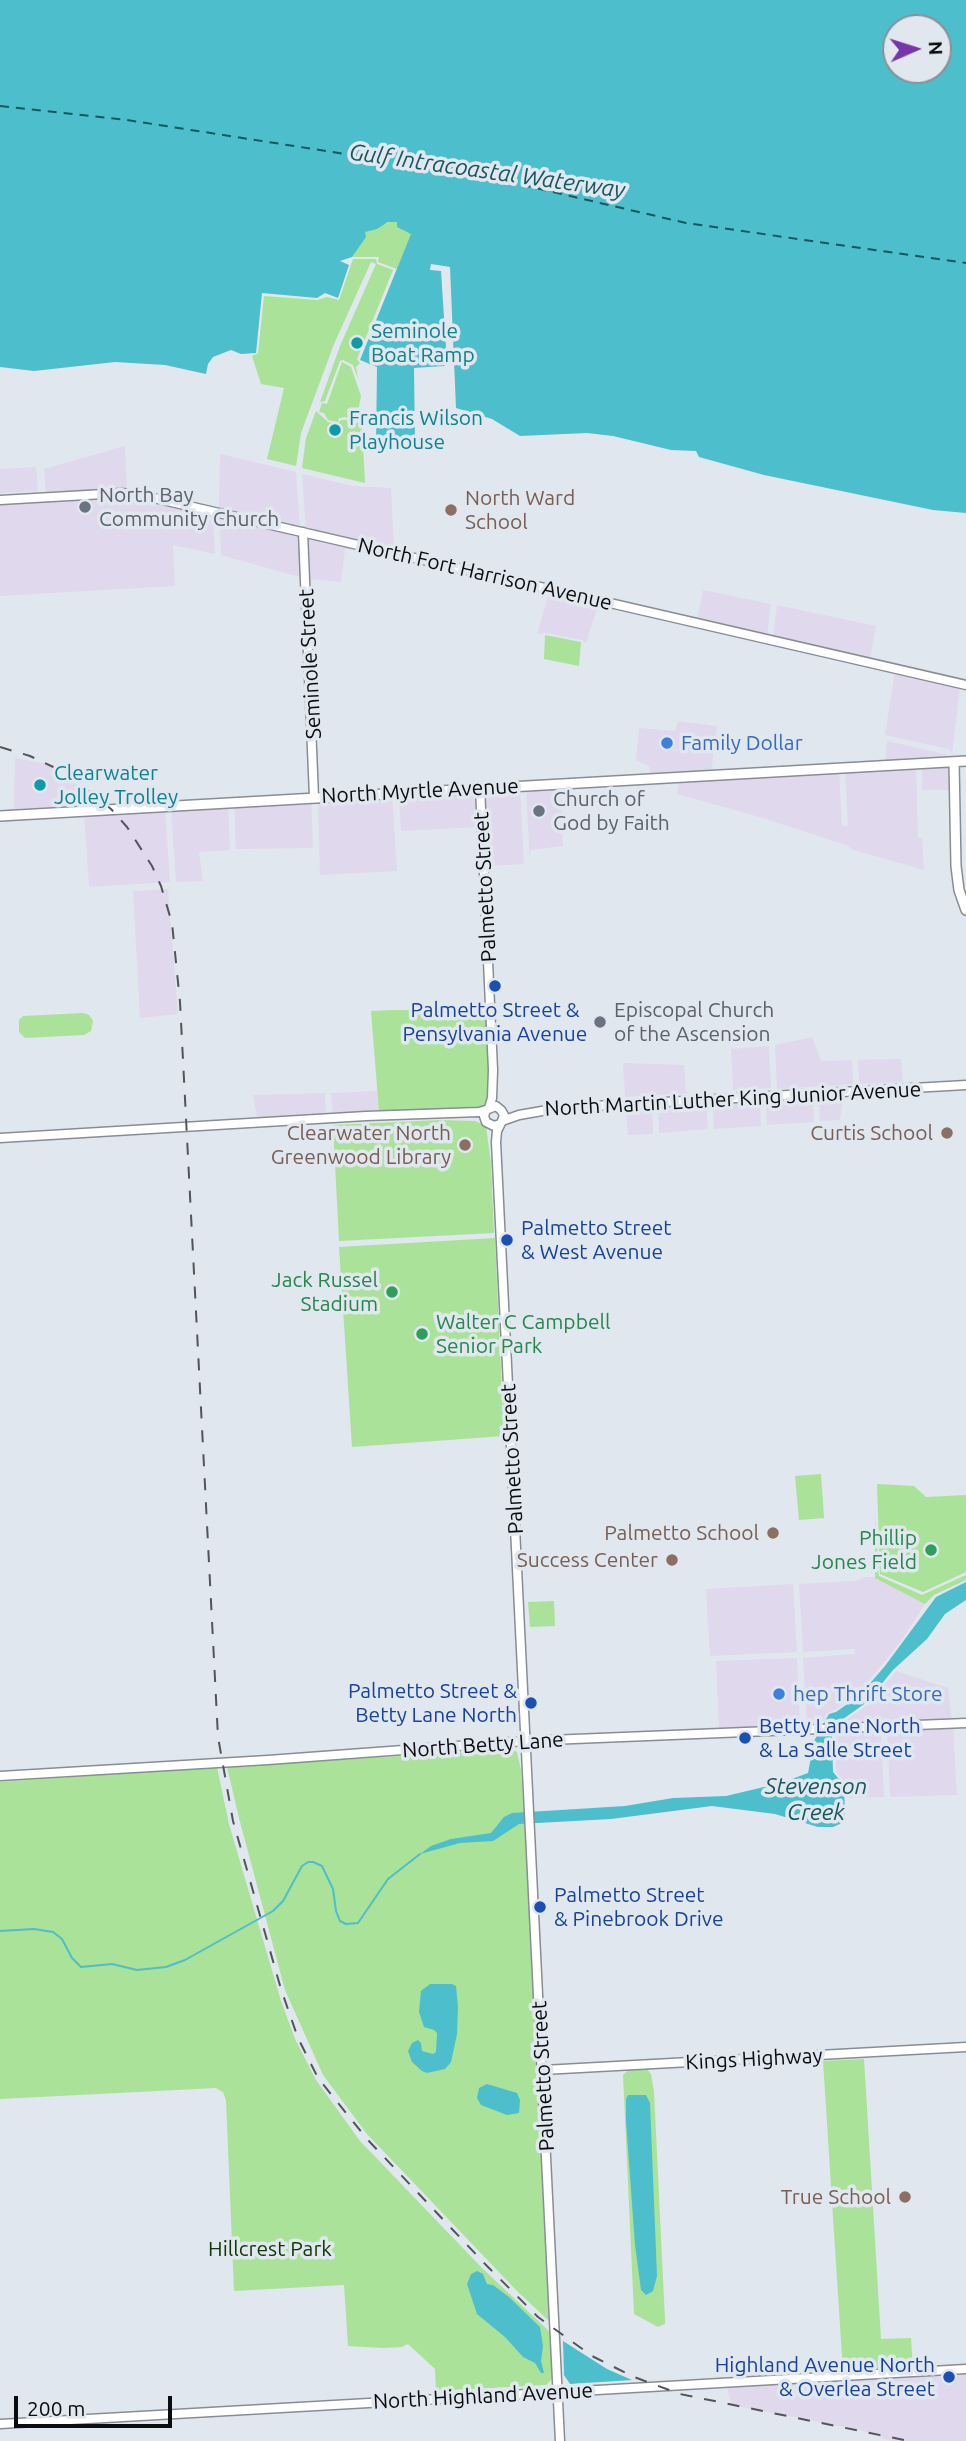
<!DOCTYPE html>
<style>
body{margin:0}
#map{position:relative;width:966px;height:2441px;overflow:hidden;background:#e1e7ef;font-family:Ubuntu,sans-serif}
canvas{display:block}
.north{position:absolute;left:882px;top:14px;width:70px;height:70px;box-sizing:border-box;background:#e1e7ef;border:2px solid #8b8f95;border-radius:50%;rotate:87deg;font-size:19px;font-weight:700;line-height:28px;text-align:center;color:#0a0c0f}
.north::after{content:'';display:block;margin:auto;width:24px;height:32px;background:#7735aa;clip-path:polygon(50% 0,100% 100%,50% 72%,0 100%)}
.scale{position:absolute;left:14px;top:2396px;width:158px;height:32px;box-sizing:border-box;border:4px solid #0a0c0f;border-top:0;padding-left:9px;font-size:21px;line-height:24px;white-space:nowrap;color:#0a0c0f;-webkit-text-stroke:5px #e1e7ef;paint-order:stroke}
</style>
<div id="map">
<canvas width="966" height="2441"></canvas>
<div class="north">N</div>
<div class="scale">200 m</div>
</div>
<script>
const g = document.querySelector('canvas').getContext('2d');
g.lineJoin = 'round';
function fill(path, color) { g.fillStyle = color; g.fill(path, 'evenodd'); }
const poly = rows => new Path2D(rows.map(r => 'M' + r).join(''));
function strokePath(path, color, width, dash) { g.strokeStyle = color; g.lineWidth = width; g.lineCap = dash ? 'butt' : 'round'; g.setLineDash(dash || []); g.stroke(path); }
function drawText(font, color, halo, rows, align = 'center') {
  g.font = font + ' Ubuntu,sans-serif'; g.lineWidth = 7; g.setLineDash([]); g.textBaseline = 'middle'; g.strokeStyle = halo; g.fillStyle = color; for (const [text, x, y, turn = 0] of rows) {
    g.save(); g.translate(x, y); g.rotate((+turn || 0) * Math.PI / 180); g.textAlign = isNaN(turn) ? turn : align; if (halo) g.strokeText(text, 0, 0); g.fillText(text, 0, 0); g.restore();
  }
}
const commercial = poly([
 [125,446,127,491,46,495,44,469],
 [220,454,296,472,300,528,219,510],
 [36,467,38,491,0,493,0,469],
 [302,474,353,486,391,488,394,550,306,530],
 [131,496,213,514,215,554,173,545,175,586,0,596,0,503],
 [219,516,300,534,303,578,221,555],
 [306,536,391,555,345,549,341,582,309,579],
 [703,590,771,604,767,636,697,620],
 [549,593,597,609,586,643,582,640,546,633,537,634],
 [777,605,876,626,870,659,773,637],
 [895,671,960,687,952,753,948,749,885,735],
 [678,721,717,726,711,773,651,776,649,766,636,760,639,728,675,731],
 [887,741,945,754,948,759,885,763],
 [15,758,48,764,106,806,14,809],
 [951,765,952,790,922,790,922,766],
 [916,766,918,838,922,838,924,870,850,849,849,846,763,818,677,794,679,780,839,771,842,826,848,826,845,771],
 [560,786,563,846,530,850,530,864,526,787],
 [520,787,524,864,487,866,484,790],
 [477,790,479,827,401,831,399,795],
 [392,795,397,871,320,875,318,800],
 [311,800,313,848,236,849,234,805],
 [228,805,230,850,199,852,203,881,176,882,171,809],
 [165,809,170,882,89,887,84,813],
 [168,889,178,1014,140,1018,133,891],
 [812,1037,821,1061,852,1060,853,1084,777,1089,775,1045],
 [769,1046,771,1088,733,1090,731,1049],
 [901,1059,903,1082,859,1084,858,1060],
 [623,1063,684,1065,686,1092,691,1093,625,1097],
 [377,1091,379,1112,333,1115,331,1093],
 [325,1093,326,1116,258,1121,253,1095],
 [866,1094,866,1096,843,1096,840,1120,820,1121,819,1097],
 [813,1097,814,1122,767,1125,766,1099],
 [760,1100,761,1126,714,1129,712,1102],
 [706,1102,708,1129,659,1133,658,1105],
 [652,1105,653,1134,628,1135,626,1107],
 [866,1577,875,1577,925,1604,901,1641,858,1694,835,1710,827,1713,820,1727,807,1728,803,1658,855,1654,854,1649,803,1652,799,1584,855,1581],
 [793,1584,797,1652,710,1656,706,1589],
 [797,1658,800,1728,719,1730,716,1661],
 [896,1671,948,1688,952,1721,839,1725,869,1704],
 [953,1727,957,1795,890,1797,887,1730],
 [881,1730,884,1797,846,1798,846,1784,836,1772,836,1732],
 [966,2373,966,2441,891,2441,860,2430,732,2405,726,2385]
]);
const green = poly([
 [392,221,398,222,412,233,397,269,378,262,379,257,352,257,365,232],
 [353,259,376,259,377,264,393,270,357,359,360,363,356,367,358,379,353,365,343,360,340,361,325,401,320,402,340,346,376,264,371,262,334,344,301,433,296,466,267,459,284,388,261,384,252,356,258,353,264,296,317,300,327,297,339,300],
 [342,362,351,367,361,396,356,422,348,420,346,417,339,418,338,422,328,420,324,413,319,412,322,403,327,404],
 [361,409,365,483,302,468,306,438,316,411,328,422,337,424,341,420,346,420,355,424,358,422],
 [545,635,581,642,579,666,544,659],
 [394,1010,487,1010,490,1070,489,1095,487,1105,478,1110,379,1112,371,1011],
 [83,1013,89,1015,93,1021,91,1031,84,1035,25,1038,19,1032,19,1020,23,1016],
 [440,1120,475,1121,486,1126,491,1164,494,1233,339,1241,333,1125],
 [495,1238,504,1436,352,1447,339,1247],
 [821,1474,824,1518,799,1520,795,1476],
 [877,1484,914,1486,926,1497,966,1495,966,1572,923,1592,880,1574],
 [875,1518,879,1576,922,1595,966,1575,966,1580,934,1595,925,1604,875,1578],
 [554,1601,555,1626,530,1627,528,1602],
 [511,1749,517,1752,521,1770,525,1825,549,2321,517,2291,367,2134,323,2075,285,1990,239,1818,227,1767],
 [217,1767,229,1824,281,2001,295,2039,316,2080,360,2141,482,2268,550,2332,552,2379,546,2385,436,2391,435,2369,408,2344,402,2347,383,2348,348,2346,344,2285,234,2291,226,2100,223,2092,216,2088,0,2099,0,1782],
 [864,2059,881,2339,911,2338,913,2369,843,2373,823,2061],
 [646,2068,651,2074,654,2092,665,2320,665,2324,658,2327,634,2314,623,2075,628,2070]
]);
const water = poly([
 [0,0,966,0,966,513,933,510,764,475,699,457,696,451,671,450,613,436,587,433,520,436,492,419,456,408,450,267,431,264,430,270,441,271,447,363,444,366,414,368,415,444,376,446,377,367,360,360,411,234,397,227,397,222,388,222,377,229,365,232,366,237,352,257,340,261,349,265,338,298,325,293,317,298,262,293,256,353,241,354,231,350,213,357,208,364,206,374,165,365,115,362,34,371,0,367],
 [896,28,938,28,938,70,896,70],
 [966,1582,966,1600,945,1614,927,1639,893,1670,867,1702,836,1724,832,1736,833,1772,844,1785,845,1813,844,1819,840,1824,833,1827,818,1827,775,1814,712,1806,611,1819,519,1824,493,1841,460,1843,420,1854,431,1846,451,1839,491,1833,504,1817,512,1813,625,1806,673,1798,726,1796,781,1783,808,1773,814,1741,829,1714,836,1712,860,1695,885,1666,936,1597],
 [430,1984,452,1984,456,1986,458,2008,457,2034,451,2062,445,2069,427,2073,422,2071,412,2062,408,2051,412,2043,418,2040,421,2043,422,2051,433,2054,436,2052,437,2033,434,2030,424,2027,419,2012,421,1991],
 [487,2084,517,2093,520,2100,519,2113,507,2115,481,2105,477,2098,479,2088],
 [628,2095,646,2095,650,2103,657,2276,653,2291,646,2295,641,2290,635,2245,626,2121,626,2099],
 [477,2271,483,2274,487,2284,493,2285,509,2297,540,2327,543,2346,541,2361,544,2373,541,2373,535,2363,523,2357,505,2337,477,2314,467,2284,471,2274],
 [563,2341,607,2369,632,2380,570,2384,564,2375]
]);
const stream = poly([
 [0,1931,34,1929,53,1932,62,1939,72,1958,81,1967,112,1964,137,1970,166,1967,185,1960,273,1911,283,1901,302,1866,308,1862,313,1862,322,1866,333,1889,336,1911,340,1921,346,1924,358,1923,388,1879,420,1854]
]);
const ferry = poly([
 [0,106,127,120,480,175,686,223,966,263]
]);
const tertiary = poly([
 [0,500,121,493,141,495,966,685],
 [303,532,314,797],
 [480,787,493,1070,492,1098,489,1108],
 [502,1121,519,1115,559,1108,966,1085],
 [500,1124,494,1126,486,1122,484,1116,486,1110,496,1106,501,1110,504,1115,502,1121,497,1131,496,1142,560,2441],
 [0,1138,366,1116,479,1112,486,1110],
 [0,1776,268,1760,525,1741,966,1723],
 [543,2070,966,2047],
 [0,2424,966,2369]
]);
const secondary = poly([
 [954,762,956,866,959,890,966,910],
 [0,816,966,761]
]);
const rail = poly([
 [0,747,30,756,66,773,111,809,127,827,152,866,161,886,172,923,180,1002,218,1737,233,1821,281,1989,298,2038,318,2078,367,2139,487,2266,538,2317,592,2356,634,2377,680,2394,909,2441]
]);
const markers = [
 [357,343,7,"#0f9aa8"],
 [335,430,7,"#0f9aa8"],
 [85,507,7,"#6b7280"],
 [451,510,7,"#8d6e63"],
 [667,743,7,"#3f7fe0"],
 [40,785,7,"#0f9aa8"],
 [539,811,7,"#6b7280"],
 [495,986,7,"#1a4fb4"],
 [600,1022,7,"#6b7280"],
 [947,1133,7,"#8d6e63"],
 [465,1145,7,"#8d6e63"],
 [507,1240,7,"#1a4fb4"],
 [392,1292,7,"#2e9e5b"],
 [422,1334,7,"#2e9e5b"],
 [773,1533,7,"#8d6e63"],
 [931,1550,7,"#2e9e5b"],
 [672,1560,7,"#8d6e63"],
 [779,1694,7,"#3f7fe0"],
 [531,1703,7,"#1a4fb4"],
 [745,1738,7,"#1a4fb4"],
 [540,1907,7,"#1a4fb4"],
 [905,2197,7,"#8d6e63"],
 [949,2377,7,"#1a4fb4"]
];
const cultureNames = [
 ["Seminole",371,331],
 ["Boat Ramp",371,355],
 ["Francis Wilson",349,418],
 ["Playhouse",349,442],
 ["Clearwater",54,773],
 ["Jolley Trolley",54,797]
];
const worshipNames = [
 ["North Bay",99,495],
 ["Community Church",99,519],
 ["Church of",553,799],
 ["God by Faith",553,823],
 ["Episcopal Church",614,1010],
 ["of the Ascension",614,1034]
];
const educationNames = [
 ["North Ward",465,498,"left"],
 ["School",465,522,"left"],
 ["Clearwater North",451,1133],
 ["Greenwood Library",451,1157],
 ["Curtis School",933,1133],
 ["Palmetto School",759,1533],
 ["Success Center",658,1560],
 ["True School",891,2197]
];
const streetNames = [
 ["North Fort Harrison Avenue",485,574,13],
 ["Seminole Street",310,664,-93],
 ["North Myrtle Avenue",420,791,-3],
 ["Palmetto Street",485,887,-93],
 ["North Martin Luther King Junior Avenue",733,1099,-3],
 ["Palmetto Street",512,1459,-93],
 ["North Betty Lane",483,1745,-4],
 ["Kings Highway",754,2059,-3],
 ["Palmetto Street",543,2076,-93],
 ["North Highland Avenue",483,2396,-3]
];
const shopNames = [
 ["Family Dollar",681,743],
 ["hep Thrift Store",793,1694]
];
const transitNames = [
 ["Palmetto Street &",495,1010,"center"],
 ["Pensylvania Avenue",495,1034,"center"],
 ["Palmetto Street",521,1228],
 ["& West Avenue",521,1252],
 ["Palmetto Street &",517,1691,"right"],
 ["Betty Lane North",517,1715,"right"],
 ["Betty Lane North",759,1726],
 ["& La Salle Street",759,1750],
 ["Palmetto Street",554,1895],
 ["& Pinebrook Drive",554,1919],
 ["Highland Avenue North",935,2365,"right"],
 ["& Overlea Street",935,2389,"right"]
];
const leisureNames = [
 ["Jack Russel",378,1280],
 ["Stadium",378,1304],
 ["Walter C Campbell",436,1322,"left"],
 ["Senior Park",436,1346,"left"],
 ["Phillip",917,1538],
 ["Jones Field",917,1562]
];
const parkNames = [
 ["Hillcrest Park",270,2249]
];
const waterNames = [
 ["Gulf Intracoastal Waterway",487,171,8],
 ["Stevenson",816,1786],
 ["Creek",816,1812]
];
fill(commercial, '#e0d8ed');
fill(green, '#a9e298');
fill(water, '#4dbecc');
strokePath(stream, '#4dbecc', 2);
strokePath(ferry, '#17585f', 2, [9, 7]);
strokePath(tertiary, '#888d94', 11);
strokePath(secondary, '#888d94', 12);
strokePath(tertiary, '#fff', 8);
strokePath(secondary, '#fff', 9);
strokePath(rail, '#515559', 2, [12, 12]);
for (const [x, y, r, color] of markers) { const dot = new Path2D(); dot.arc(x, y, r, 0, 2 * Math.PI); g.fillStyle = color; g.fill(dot); strokePath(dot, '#e1e7ef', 2.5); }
drawText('21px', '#0d838f', '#e1e7ef', cultureNames, 'left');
drawText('21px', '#5b616d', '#e1e7ef', worshipNames, 'left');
drawText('21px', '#785e54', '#e1e7ef', educationNames, 'right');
drawText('21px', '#0a0c0f', '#e1e7ef', streetNames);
drawText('21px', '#366cbe', '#e1e7ef', shopNames, 'left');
drawText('21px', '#164399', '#e1e7ef', transitNames, 'left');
drawText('21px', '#27864d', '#e1e7ef', leisureNames, 'right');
drawText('21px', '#0e3700', '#e1e7ef', parkNames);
drawText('italic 23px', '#17585f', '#e1e7ef', waterNames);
</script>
